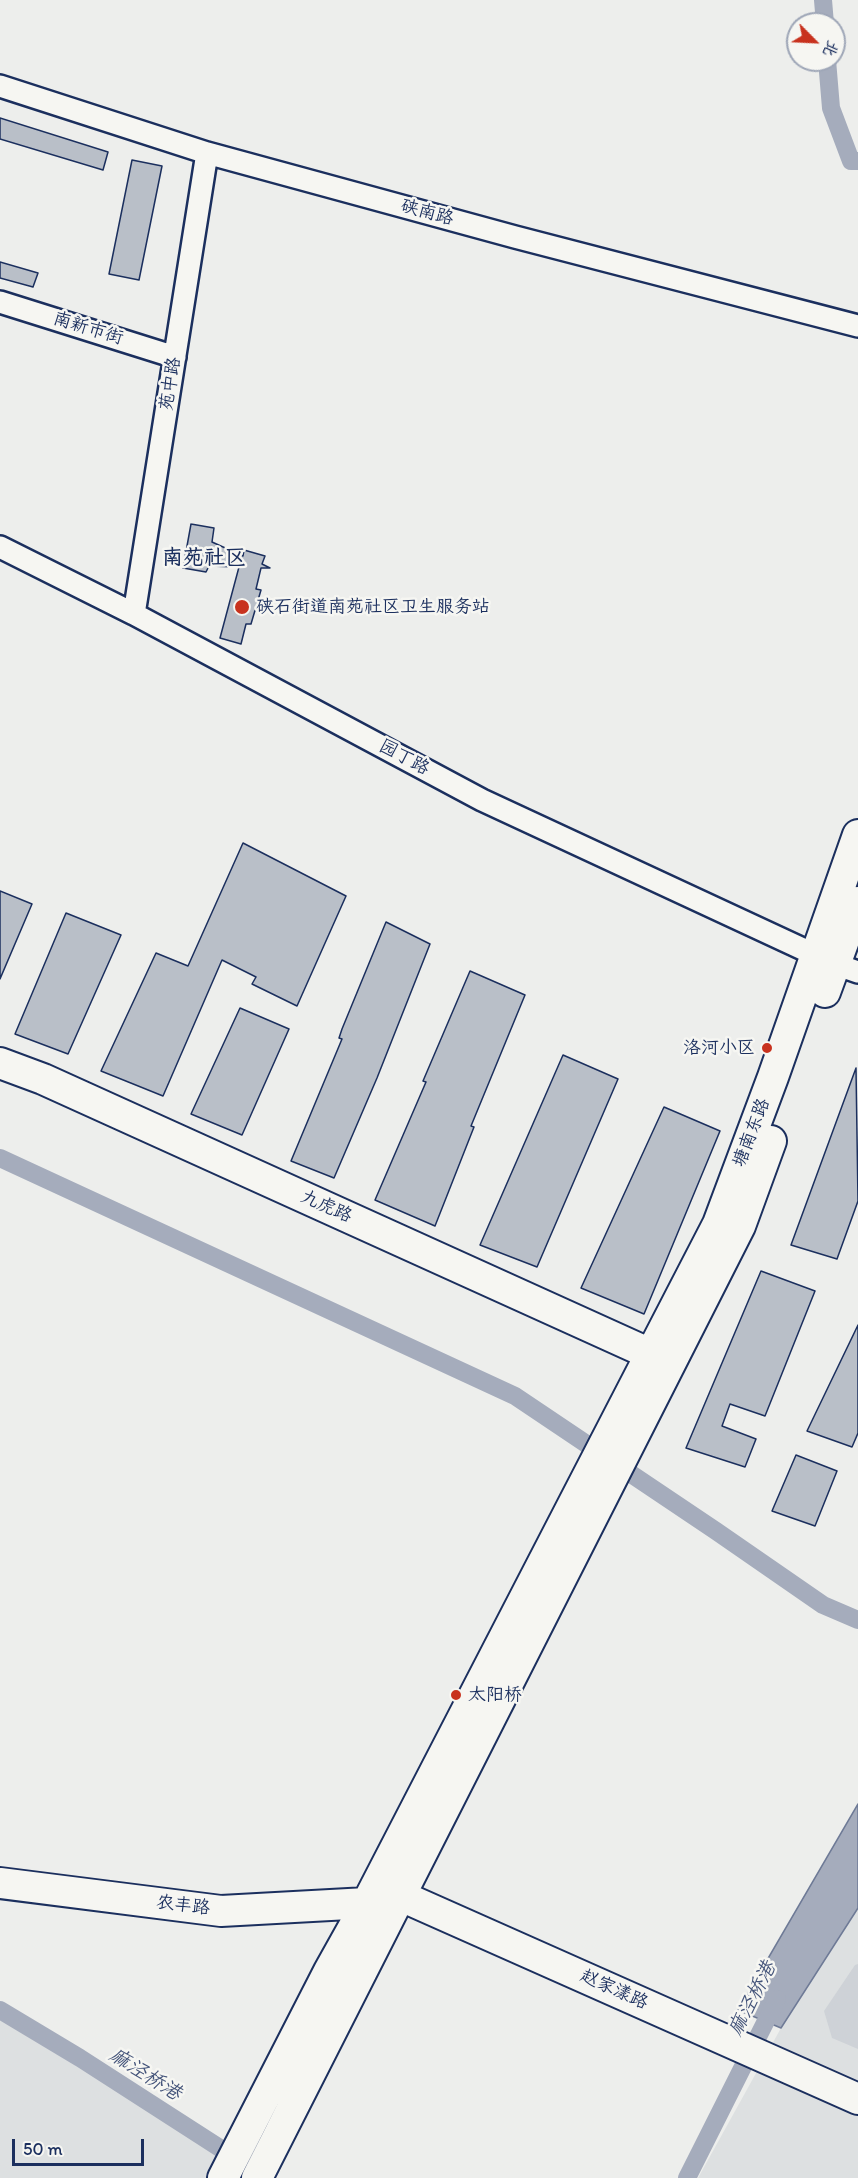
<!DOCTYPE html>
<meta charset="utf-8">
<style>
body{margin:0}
#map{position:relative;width:858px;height:2178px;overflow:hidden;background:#edeeec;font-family:Itim,"LXGW WenKai TC",sans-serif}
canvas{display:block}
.north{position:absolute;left:786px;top:12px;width:60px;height:60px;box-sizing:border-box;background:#f6f6f2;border:2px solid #9ea6b7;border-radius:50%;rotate:114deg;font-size:16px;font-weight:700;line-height:24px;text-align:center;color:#1b2f5e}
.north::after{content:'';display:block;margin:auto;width:21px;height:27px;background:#c8321e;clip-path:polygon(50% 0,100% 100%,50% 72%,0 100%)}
.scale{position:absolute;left:12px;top:2139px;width:132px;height:27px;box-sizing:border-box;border:3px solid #1b2f5e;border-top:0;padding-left:8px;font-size:18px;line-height:21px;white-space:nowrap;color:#1b2f5e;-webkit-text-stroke:4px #f6f6f2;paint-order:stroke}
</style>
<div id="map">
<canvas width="858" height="2178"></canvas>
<div class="north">北</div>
<div class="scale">50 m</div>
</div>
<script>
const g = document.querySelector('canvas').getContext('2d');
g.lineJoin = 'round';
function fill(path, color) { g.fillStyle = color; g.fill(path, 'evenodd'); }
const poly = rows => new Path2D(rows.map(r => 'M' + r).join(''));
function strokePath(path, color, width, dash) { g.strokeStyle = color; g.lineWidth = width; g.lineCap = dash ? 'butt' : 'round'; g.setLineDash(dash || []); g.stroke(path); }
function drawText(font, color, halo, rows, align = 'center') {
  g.font = font + ' Itim,"LXGW WenKai TC",sans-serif'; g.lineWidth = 5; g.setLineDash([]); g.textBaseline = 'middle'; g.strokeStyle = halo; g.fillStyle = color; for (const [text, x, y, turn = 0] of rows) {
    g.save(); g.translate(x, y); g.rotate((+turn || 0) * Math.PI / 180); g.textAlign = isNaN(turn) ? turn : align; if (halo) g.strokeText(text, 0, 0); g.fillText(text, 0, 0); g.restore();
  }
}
const built = poly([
 [858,1889,858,2178,698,2178,781,2028],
 [0,2010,276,2178,0,2178]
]);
const green = poly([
 [858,1964,858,2049,832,2038,824,2011,855,1965]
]);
const water = poly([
 [858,1804,858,1908,781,2028,738,2010,858,1804]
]);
const canal = poly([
 [823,0,825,24],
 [827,60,831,108,851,161,858,161],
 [0,1158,515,1396,716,1531,823,1605,858,1620],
 [0,2010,80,2058,240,2161],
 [687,2178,777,1999]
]);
const building = poly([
 [0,118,108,152,103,170,0,139,0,118],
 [132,160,162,166,139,280,109,274,132,160],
 [0,262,38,273,33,287,0,278,0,262],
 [191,524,214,528,212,542,243,556,244,550,265,556,262,564,270,568,261,568,256,589,261,590,251,624,246,624,241,644,220,638,239,567,209,566,206,572,183,568,191,524],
 [243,843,346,896,297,1006,252,984,256,977,222,960,163,1096,101,1071,156,953,188,966,243,843],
 [0,891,32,904,0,979,0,891],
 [66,913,121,935,68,1054,15,1034,66,913],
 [386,922,430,944,377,1078,334,1178,291,1161,342,1039,339,1038,342,1029,386,922],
 [470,971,525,995,471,1126,474,1127,435,1226,375,1200,426,1082,423,1081,470,971],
 [240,1008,289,1029,242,1135,191,1114,240,1008],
 [563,1055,618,1079,537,1267,480,1245,563,1055],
 [856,1068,858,1201,837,1259,791,1245,856,1068],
 [664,1107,720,1131,644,1314,581,1288,664,1107],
 [761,1271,815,1291,765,1416,730,1404,722,1426,756,1439,745,1467,686,1448,761,1271],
 [858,1325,858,1433,852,1447,807,1431,858,1325],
 [796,1455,837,1471,815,1526,772,1511,796,1455]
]);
const street = poly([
 [0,86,207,153,515,237,858,326],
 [0,302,175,357],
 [0,547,134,614,482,800,835,964,858,972],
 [134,614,207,153]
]);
const secondary = poly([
 [825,992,858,902],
 [0,1063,43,1079,668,1362],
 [0,1883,221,1911,367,1903,401,1896,858,2099],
 [223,2178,329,1971,367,1903,718,1224,773,1077,858,835],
 [257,2178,740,1226,771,1141]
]);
const markers = [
 [242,607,8,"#c8321e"],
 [767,1048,6,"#c8321e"],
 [456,1695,6,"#c8321e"]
];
const streetNames = [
 ["硖南路",427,213,15],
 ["南新市街",88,329,17],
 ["苑中路",171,384,-81],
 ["园丁路",404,758,28],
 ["塘南东路",752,1133,-69],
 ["九虎路",326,1207,24],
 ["农丰路",183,1906,7],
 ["赵家漾路",614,1990,24]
];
const poiNames = [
 ["硖石街道南苑社区卫生服务站",256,607],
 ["洛河小区",755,1048,"right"],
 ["太阳桥",468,1695]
];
const waterNames = [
 ["麻泾桥港",753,1999,-63],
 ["麻泾桥港",145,2075,32]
];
const quarterNames = [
 ["南苑社区",204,559]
];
fill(built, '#dde0e1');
fill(green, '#ced2d7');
fill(water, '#a5acbc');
strokePath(water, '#6e7a96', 1.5);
strokePath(canal, '#a5acbc', 18);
fill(building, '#b9bfc8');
strokePath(building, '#1b2f5e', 1.5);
strokePath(street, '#1b2f5e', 26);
strokePath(secondary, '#1b2f5e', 34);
strokePath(street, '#f6f6f2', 21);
strokePath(secondary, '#f6f6f2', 30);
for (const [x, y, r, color] of markers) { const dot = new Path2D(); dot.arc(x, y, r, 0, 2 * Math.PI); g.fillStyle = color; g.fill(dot); strokePath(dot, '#f6f6f2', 2); }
drawText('18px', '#1b2f5e', '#f6f6f2', streetNames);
drawText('18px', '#1b2f5e', '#f6f6f2', poiNames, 'left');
drawText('italic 20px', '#44547a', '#f6f6f2', waterNames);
drawText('bold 21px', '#1b2f5e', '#f6f6f2', quarterNames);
</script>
